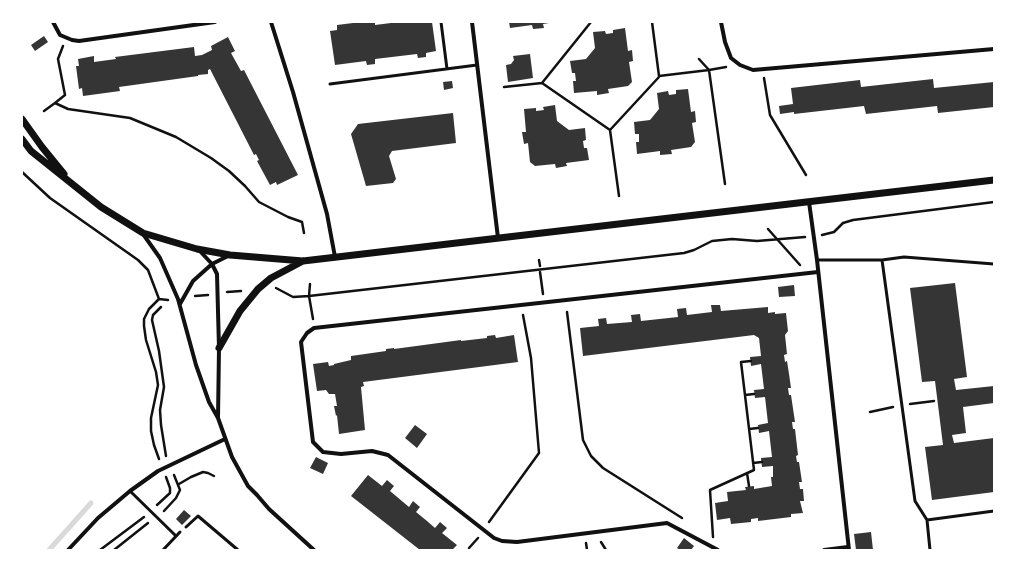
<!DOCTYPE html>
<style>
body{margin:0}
#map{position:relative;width:1016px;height:572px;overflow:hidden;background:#fff;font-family:Poppins,sans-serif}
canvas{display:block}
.frame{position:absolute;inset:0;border:23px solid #fff;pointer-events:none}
</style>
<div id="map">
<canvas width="1016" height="572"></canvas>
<div class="frame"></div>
</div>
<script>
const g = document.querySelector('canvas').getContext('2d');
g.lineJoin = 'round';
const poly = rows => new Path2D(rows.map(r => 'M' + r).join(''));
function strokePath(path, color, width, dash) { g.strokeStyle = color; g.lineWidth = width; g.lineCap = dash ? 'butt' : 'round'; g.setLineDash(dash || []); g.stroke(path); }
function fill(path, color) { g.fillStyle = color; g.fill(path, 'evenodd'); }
const stream = poly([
 [49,550,91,503]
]);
const building = poly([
 [361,22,375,22,375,25,399,22,432,22,436,51,426,53,426,57,418,58,417,54,375,59,375,64,367,65,366,61,335,65,330,31,337,30,337,25],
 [509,22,549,22,549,23,543,24,544,28,533,29,532,25,510,28],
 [625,28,628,51,632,50,633,61,629,62,632,82,628,86,608,89,609,93,597,95,597,91,574,93,573,81,576,81,575,73,572,73,570,61,586,59,595,48,593,32,605,31,606,34,613,33,613,30],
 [44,36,48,42,35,51,31,45],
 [228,37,235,51,231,53,241,71,244,70,298,175,277,185,276,182,270,185,257,161,259,160,256,154,254,155,210,69,208,70,208,74,198,75,198,76,119,87,120,91,83,96,82,88,79,89,76,66,79,66,78,59,94,56,94,62,116,59,115,57,194,47,195,56,202,55,212,50,211,46],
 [530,54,533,78,508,82,506,65,511,64,514,60,513,56],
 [933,79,934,88,994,82,994,107,938,113,937,106,866,114,864,106,794,114,794,112,780,114,779,106,793,104,791,88,860,80,861,87],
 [452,81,453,88,444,90,443,82],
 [688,89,691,112,695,111,696,122,692,123,695,142,691,147,671,150,672,154,660,155,660,151,637,154,636,142,639,142,639,134,635,134,634,122,650,120,659,109,657,93,668,91,669,95,676,94,676,90],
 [555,105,557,121,569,130,585,128,586,140,583,141,584,148,587,148,589,160,566,163,567,166,556,168,555,164,535,166,530,162,528,143,524,144,522,132,526,132,524,109,536,108,536,111,544,110,543,107],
 [453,113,456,143,392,151,389,156,396,179,393,183,366,186,351,134,358,124],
 [955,283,967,377,954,379,956,390,994,386,994,403,963,407,966,433,952,435,954,443,994,438,994,492,932,500,925,447,943,445,935,381,922,382,910,288],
 [794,285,795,296,779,297,778,287],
 [711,305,720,305,721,311,768,307,768,313,775,312,775,314,786,313,788,331,785,335,787,354,784,355,785,362,787,361,789,374,791,388,788,388,789,395,791,395,795,422,792,422,793,429,795,429,798,455,796,456,797,462,799,462,802,482,799,482,800,489,803,489,804,501,800,501,803,513,791,514,791,517,758,521,758,518,751,519,751,522,731,524,730,518,717,520,715,503,728,501,727,492,746,490,745,487,754,486,754,489,772,486,771,477,773,477,773,466,762,467,761,458,772,457,769,431,759,433,758,425,768,423,765,397,755,398,754,390,764,389,761,364,751,366,750,357,761,356,759,338,754,335,583,356,580,328,599,326,598,319,606,318,607,324,632,322,631,315,640,314,641,321,678,317,677,309,686,308,687,315,712,312],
 [495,335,496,338,514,335,518,362,363,382,364,386,361,387,365,430,339,434,337,415,336,416,334,406,337,406,335,394,329,394,326,390,317,391,313,364,328,362,329,366,334,365,334,364,351,360,351,356,386,351,386,349,394,348,394,349,461,340,461,341,487,338,487,336],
 [415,425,427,434,417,448,405,438],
 [316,457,328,463,323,474,310,468],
 [368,475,382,486,387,480,394,486,390,491,409,507,413,501,420,507,416,512,427,521,435,528,440,522,447,528,442,533,457,545,452,550,420,550,351,496],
 [184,510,191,516,182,525,176,519],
 [871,532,873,550,856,550,854,534],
 [684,538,694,546,691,550,680,550,677,548]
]);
const path = poly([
 [591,22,542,83,610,130],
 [652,22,659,76,709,70,725,184],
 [699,59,709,70,726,67],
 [764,78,770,115,806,175],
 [504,87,542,83],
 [55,103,65,95,58,59,63,46],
 [44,111,55,103,68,109,130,118,176,137,211,158,229,171,245,186,259,202,288,217,302,222,304,233],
 [22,172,50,198,138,260,148,270,159,299],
 [619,196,610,130,659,77],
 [768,229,800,265],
 [822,235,834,232,843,223,853,220,994,202],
 [539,260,540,266],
 [540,272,543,294],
 [310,284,309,296,313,319],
 [276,288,293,297,309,296,684,253,694,250,712,241,732,239,757,241,805,237],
 [227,292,241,291],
 [195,296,208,295],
 [159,299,168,300],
 [159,299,149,309,144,319,144,326,146,340,156,372,158,385,151,418,151,431,154,445,159,459],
 [161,307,153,315,152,320,159,351,164,387,160,410,161,425,166,456],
 [567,312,583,440,591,456,603,468,682,518],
 [745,395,754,394],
 [910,404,934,401],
 [870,412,893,407],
 [749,429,758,428],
 [753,463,762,462],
 [747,473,749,486],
 [179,484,191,477,203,472,208,473,214,476],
 [157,505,170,493,170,488,166,477],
 [164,511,176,498,180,490,174,475],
 [489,522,539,453,531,358,523,315],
 [713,537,710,490,754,470,741,362,751,361],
 [601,542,606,550],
 [586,543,587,550],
 [469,548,478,538],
 [100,550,144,517],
 [114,550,148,523]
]);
const service = poly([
 [441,22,447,69],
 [330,84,477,65],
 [817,260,882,260,904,257,994,264],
 [882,260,915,501,927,520],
 [130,491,176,536],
 [186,527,198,516,238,550],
 [163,550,180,532],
 [930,550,927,520,994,511]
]);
const minor = poly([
 [53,22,60,35,72,40,79,41,215,22],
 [271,22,293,92,327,214,335,257],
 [472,22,498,238],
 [721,22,725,42,731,58,740,65,753,70,994,49],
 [809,202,817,260,849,550],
 [143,234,160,258,178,299,196,365,209,402,218,418,232,457,248,486,257,495,269,509,314,550],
 [198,249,212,264,217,274,219,348,218,418],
 [180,304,193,281,212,264,228,256],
 [68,550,98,518,130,491,158,471,225,439],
 [718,550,667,523,517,542,502,541,494,538,388,455,372,451,341,454,323,452,313,442,301,342,307,333,314,328,818,272],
 [824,550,848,547]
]);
const tertiary = poly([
 [22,119,42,147,64,174],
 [22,139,31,151,101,207,143,233,197,249,230,255,303,261,994,180],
 [219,348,240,311,258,289,271,278,303,261]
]);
strokePath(stream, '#d9d9d9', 5);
fill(building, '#353535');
strokePath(path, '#111', 2.5);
strokePath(service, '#111', 3);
strokePath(minor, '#111', 4);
strokePath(tertiary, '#111', 7);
</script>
